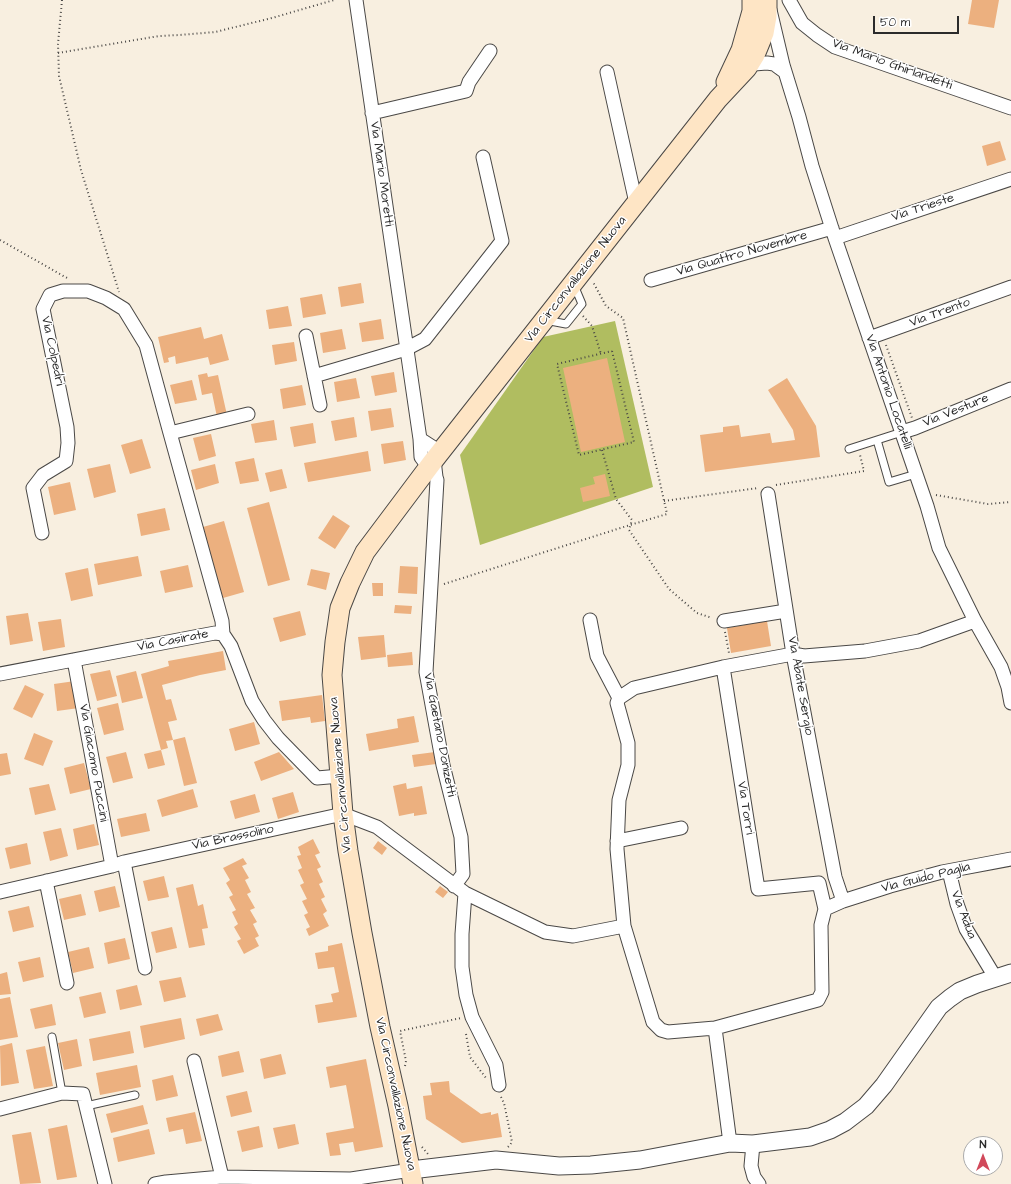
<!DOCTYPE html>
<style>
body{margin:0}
#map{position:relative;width:1011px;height:1184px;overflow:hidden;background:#f8efe0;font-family:"Architects Daughter",sans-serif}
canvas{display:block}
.north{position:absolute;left:963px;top:1136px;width:40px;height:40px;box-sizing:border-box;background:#fff;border:1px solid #aaa;border-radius:50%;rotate:0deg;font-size:11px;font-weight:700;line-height:16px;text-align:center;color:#2b2b2b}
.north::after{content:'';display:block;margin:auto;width:14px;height:18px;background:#d1495b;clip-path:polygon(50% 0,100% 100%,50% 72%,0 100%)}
.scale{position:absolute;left:873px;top:16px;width:86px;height:18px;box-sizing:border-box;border:2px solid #2b2b2b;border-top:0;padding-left:5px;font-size:12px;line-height:14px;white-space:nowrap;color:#2b2b2b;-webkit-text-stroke:3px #fff;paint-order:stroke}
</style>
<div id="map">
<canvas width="1011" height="1184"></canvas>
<div class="north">N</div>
<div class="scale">50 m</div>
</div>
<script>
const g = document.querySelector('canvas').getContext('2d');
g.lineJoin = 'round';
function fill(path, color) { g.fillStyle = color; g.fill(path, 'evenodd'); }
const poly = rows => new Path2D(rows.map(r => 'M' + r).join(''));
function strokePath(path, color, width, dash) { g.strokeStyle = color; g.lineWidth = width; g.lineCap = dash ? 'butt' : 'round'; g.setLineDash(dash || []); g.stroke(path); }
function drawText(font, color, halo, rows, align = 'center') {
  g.font = font + ' "Architects Daughter",sans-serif'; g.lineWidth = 3; g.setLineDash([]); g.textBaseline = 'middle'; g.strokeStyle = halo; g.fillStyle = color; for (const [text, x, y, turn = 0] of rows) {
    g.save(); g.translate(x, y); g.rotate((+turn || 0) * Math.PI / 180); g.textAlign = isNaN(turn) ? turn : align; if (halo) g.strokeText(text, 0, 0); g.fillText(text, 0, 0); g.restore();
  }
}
const green = poly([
 [615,321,653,487,480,545,460,455,543,337]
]);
const building = poly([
 [972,0,999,0,994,28,968,24],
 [1000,141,1006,160,987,166,982,146],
 [361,283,364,303,341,307,338,287],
 [322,294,326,314,303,318,300,298],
 [288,306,292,326,269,329,266,310],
 [381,319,384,339,362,342,359,323],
 [201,327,204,339,222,334,229,360,210,365,208,357,176,364,175,356,168,358,169,362,164,363,158,337],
 [342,329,346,349,323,353,320,333],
 [294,342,297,361,275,365,272,345],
 [607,358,625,442,581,452,563,368],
 [394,372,397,392,375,396,371,376],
 [207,373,208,377,218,375,227,415,217,417,212,393,202,395,198,375],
 [356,378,360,398,337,402,334,382],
 [787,378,816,426,820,457,705,472,700,435,723,432,723,427,739,425,741,437,770,433,772,443,795,440,793,430,768,390],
 [192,380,197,400,175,404,170,385],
 [302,385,306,405,283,409,280,389],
 [391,408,394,427,371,431,368,411],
 [354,417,357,437,335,441,331,421],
 [274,420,277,440,255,443,251,424],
 [313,423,316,443,294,447,290,427],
 [211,434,216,456,199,461,193,438],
 [142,439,151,468,130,474,121,445],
 [403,441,406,460,384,464,381,444],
 [368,451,371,471,308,482,304,463],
 [254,458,259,481,240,484,235,462],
 [110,464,116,492,94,498,87,469],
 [215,464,219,483,196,490,191,470],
 [282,469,287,488,270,492,265,473],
 [605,474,610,496,583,502,580,488,595,484,593,477],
 [70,482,76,510,54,515,48,487],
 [269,502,290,580,268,586,247,508],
 [165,508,170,530,141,536,137,514],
 [333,515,350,526,335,549,318,538],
 [224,521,244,592,223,598,203,527],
 [138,556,142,576,98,585,94,564],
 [188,565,193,587,165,593,160,571],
 [400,566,418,567,417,594,398,593],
 [88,568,93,596,71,601,65,573],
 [311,569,330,573,326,590,307,585],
 [372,583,383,583,383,596,373,596],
 [395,605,412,606,411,614,394,613],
 [300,611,306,635,280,642,273,618],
 [28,613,33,641,10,645,6,616],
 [61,619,65,647,43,651,38,622],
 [767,621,771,646,731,653,727,628],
 [384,635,386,657,361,660,358,637],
 [223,651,226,670,200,675,162,685,166,700,171,699,177,720,168,722,173,740,166,741,168,748,161,750,141,674,169,666,168,661],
 [412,652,413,665,388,667,387,655],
 [110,670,117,696,97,701,90,674],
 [136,671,143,698,122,703,116,676],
 [75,681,79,708,57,711,54,684],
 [25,685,44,694,32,718,13,709],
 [322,695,325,721,311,723,310,717,282,721,279,701],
 [118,703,124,730,104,735,97,708],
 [414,716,419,742,369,751,366,734,398,728,397,719],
 [254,722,260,744,235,751,229,729],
 [34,733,53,741,43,766,24,759],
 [185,737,197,783,184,786,173,740],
 [161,750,165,765,148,769,144,754],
 [126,752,133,778,113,783,106,757],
 [279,752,294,769,261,781,254,762],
 [435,752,436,764,414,767,412,755],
 [7,753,11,774,0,776,0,754],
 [84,763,91,789,70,794,64,768],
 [406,783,407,789,422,786,427,814,414,816,414,813,399,816,393,786],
 [49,784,56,810,35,815,29,788],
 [193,789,198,807,162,817,157,800],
 [293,792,299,812,278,819,272,798],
 [255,794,260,812,235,819,230,801],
 [146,813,150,831,121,837,117,819],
 [94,824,99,845,77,850,73,829],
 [61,828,68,856,50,861,43,832],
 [313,839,320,853,315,855,321,867,317,869,323,882,319,884,325,897,321,899,327,911,323,914,329,926,309,936,306,929,310,927,304,915,308,913,302,901,307,899,300,885,304,883,298,870,302,868,297,856,301,855,298,847],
 [378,841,387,848,382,855,373,848],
 [27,843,31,864,10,869,5,848],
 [243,858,247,864,242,866,249,878,245,880,251,892,247,894,255,908,250,910,257,922,253,924,259,936,255,938,259,946,244,954,237,941,241,939,234,927,238,924,232,912,236,910,229,897,233,895,226,883,230,880,223,868],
 [164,876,169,897,148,901,143,881],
 [193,884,198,906,203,904,208,928,202,929,205,945,189,948,176,888],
 [115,886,120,907,99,912,94,891],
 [440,886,448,892,443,898,435,892],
 [81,894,86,915,64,920,59,899],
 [29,906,34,927,13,932,8,911],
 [172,927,177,948,156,953,151,932],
 [125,938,130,959,108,964,104,943],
 [342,943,357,1017,318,1023,315,1005,333,1002,331,994,339,992,334,967,318,969,315,953,328,951,328,946],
 [89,947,94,968,73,973,68,952],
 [40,957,44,977,23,982,18,962],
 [7,972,11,994,0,995,0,974],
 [181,977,186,997,164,1002,159,981],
 [137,985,142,1005,120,1010,116,990],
 [101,992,106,1013,84,1018,79,997],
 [10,997,18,1037,0,1040,0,999],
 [52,1004,56,1025,35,1029,30,1009],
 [218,1014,223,1030,200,1036,196,1019],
 [181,1018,185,1039,144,1048,140,1026],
 [130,1031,134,1053,93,1061,89,1039],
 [77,1039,82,1066,64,1070,58,1043],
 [12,1043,19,1083,1,1086,0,1046],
 [45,1046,53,1086,34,1089,26,1050],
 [239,1051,244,1072,222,1077,218,1056],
 [281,1054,286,1074,264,1079,260,1059],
 [366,1059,383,1147,355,1152,353,1142,339,1144,341,1155,330,1156,326,1133,354,1128,346,1085,330,1088,326,1067],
 [137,1065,141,1087,100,1095,96,1073],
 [173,1075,178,1096,156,1101,152,1080],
 [449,1081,450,1092,481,1114,491,1112,491,1115,498,1113,502,1137,462,1143,426,1119,423,1096,432,1095,430,1083],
 [247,1091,252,1112,231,1117,226,1096],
 [143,1105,148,1124,111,1133,106,1114],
 [195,1112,202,1141,186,1144,183,1129,169,1132,166,1118],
 [295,1124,299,1144,278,1149,273,1128],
 [67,1125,77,1177,57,1180,48,1129],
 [259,1126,263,1147,242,1152,237,1131],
 [149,1129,155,1154,118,1162,113,1138],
 [31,1132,41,1183,20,1184,12,1135]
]);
const path = poly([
 [62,0,58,44,59,76,81,170,119,292],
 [58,53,159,36,180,35,215,32,272,18,334,0],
 [0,240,67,278],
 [583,316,592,326,601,354],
 [886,345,912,418],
 [612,351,634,442,579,455,557,364,612,351],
 [602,450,616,499,632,520,629,530,669,589,697,613,712,618],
 [776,485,864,471,860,455],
 [936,495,988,504,1011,502],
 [664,501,758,488],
 [444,584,630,525,667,514,623,318,606,306,593,282],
 [725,632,729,653],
 [466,1034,470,1057,486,1078],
 [405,1066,406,1061,400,1031,461,1018],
 [501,1097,504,1103,512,1142,510,1145,508,1147],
 [422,1147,428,1154]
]);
const service = poly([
 [545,320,566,324,582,304,574,285],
 [877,440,889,482,916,474],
 [849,449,902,432],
 [52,1037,62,1093],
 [86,1106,135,1095]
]);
const minor = poly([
 [356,0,420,439,421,457,424,461,434,460],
 [789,0,802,23,817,35,835,47,1011,108],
 [770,10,783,65,799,117,812,166,835,238,927,506,939,548,975,621,1001,667,1008,687,1011,703],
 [747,68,754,64,767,63,774,64,785,72],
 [607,72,636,203],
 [372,113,466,91,469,82,490,51],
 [835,238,1011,179],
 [651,280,832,228],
 [306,336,320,405],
 [869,338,1011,287],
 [314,376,406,349,425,339,502,241,483,157],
 [248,414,170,433,222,621,223,634,231,646,252,701,264,720,278,738,317,778,340,776],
 [902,432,915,428,1011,389],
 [420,439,434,448,434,460,436,477,437,480,426,672,443,765,461,837,463,874,454,886],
 [768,494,793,654,835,877,843,901],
 [42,533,33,488,43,475,66,461,68,443,67,427,43,309,50,295,63,291,88,291,106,298,124,309,146,345,170,433],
 [590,620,597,656,619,698],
 [724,621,786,611],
 [74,660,112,866],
 [0,674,199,636,215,633,223,634],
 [619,698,617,703,628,743,628,765,619,800,617,849,624,926,653,1022,661,1030,668,1032,715,1028,818,1000,822,992,821,925,825,909,819,883,758,889,723,667],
 [619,698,634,688,723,667,793,654,804,656,865,651,919,641,975,621],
 [617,841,681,828],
 [124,862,145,968],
 [949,871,957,904,966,929,995,977],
 [46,881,67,983],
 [0,892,112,866,124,862,343,814,377,827,465,893,545,932,573,936,624,926],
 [465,893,462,934,462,967,466,995,472,1017,496,1065,499,1085],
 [825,909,843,901,890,886,942,872,1011,859],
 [715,1028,730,1143],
 [194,1061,222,1177],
 [0,1109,62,1093,83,1094,105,1184],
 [753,1144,751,1166,754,1177,759,1184],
 [155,1184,166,1182,222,1177,351,1179],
 [348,1184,351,1179,411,1170]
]);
const tertiary = poly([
 [411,1170,496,1160,559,1166,591,1165,640,1160,730,1143,753,1144,810,1137,830,1130,845,1122,866,1106,884,1085,939,1007,950,998,960,991,977,984,1011,973]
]);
const secondary = poly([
 [726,82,741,50,752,11,752,0],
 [413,1184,398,1106,380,1027,362,933,348,851,343,814,332,675,335,642,340,608,350,583,365,552,434,460,718,99,747,68,755,55,764,33,767,16,767,0]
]);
const streetNames = [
 ["Via Mario Ghirlandetti",892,65,20],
 ["Via Mario Moretti",381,174,82],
 ["Via Trieste",923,208,-18],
 ["Via Quattro Novembre",742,254,-16],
 ["Via Circonvallazione Nuova",576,280,-52],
 ["Via Trento",940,313,-20],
 ["Via Colpedri",52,351,78],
 ["Via Antonio Locatelli",888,392,71],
 ["Via Vesture",956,411,-22],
 ["Via Casirate",173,641,-11],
 ["Via Abate Sergio",800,686,80],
 ["Via Gaetano Donizetti",439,735,79],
 ["Via Giacomo Puccini",93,763,80],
 ["Via Circonvallazione Nuova",341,775,-95],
 ["Via Torri",745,808,81],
 ["Via Brassolino",233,838,-12],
 ["Via Guido Paglia",926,878,-14],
 ["Via Adua",963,915,69],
 ["Via Circonvallazione Nuova",395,1094,78]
];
fill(green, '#b0bd60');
fill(building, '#ecb07f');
strokePath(service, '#4a4846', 9);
strokePath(minor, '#4a4846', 15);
strokePath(tertiary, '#4a4846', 19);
strokePath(secondary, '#4a4846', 21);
strokePath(path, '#4a4846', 2, [1, 3]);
strokePath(service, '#fff', 7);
strokePath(minor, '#fff', 13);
strokePath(tertiary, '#fff', 17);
strokePath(secondary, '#fee5c5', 19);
drawText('13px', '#2b2b2b', '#fff', streetNames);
</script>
